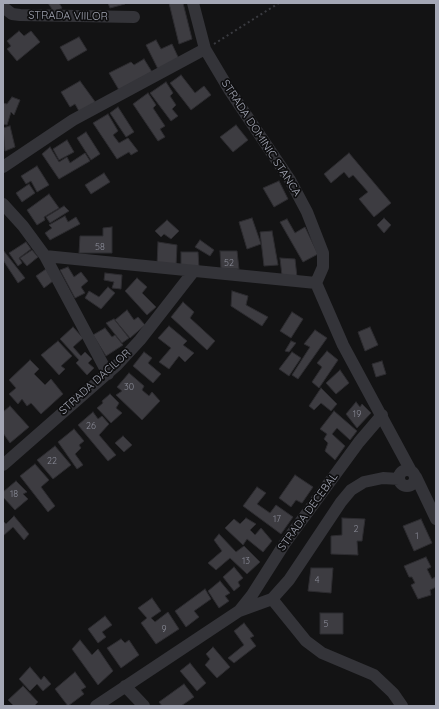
<!DOCTYPE html>
<style>
body{margin:0}
#map{position:relative;width:439px;height:709px;overflow:hidden;background:#131314;font-family:Quicksand,sans-serif}
canvas{display:block}
.frame{position:absolute;inset:0;border:4px solid #a4a7b5;pointer-events:none}
</style>
<div id="map">
<canvas width="439" height="709"></canvas>
<div class="frame"></div>
</div>
<script>
const g = document.querySelector('canvas').getContext('2d');
g.lineJoin = 'round';
function fill(path, color) { g.fillStyle = color; g.fill(path, 'evenodd'); }
const poly = rows => new Path2D(rows.map(r => 'M' + r).join(''));
function strokePath(path, color, width, dash) { g.strokeStyle = color; g.lineWidth = width; g.lineCap = dash ? 'butt' : 'round'; g.setLineDash(dash || []); g.stroke(path); }
function drawText(font, color, halo, rows, align = 'center') {
  g.font = font + ' Quicksand,sans-serif'; g.lineWidth = 3.5; g.setLineDash([]); g.textBaseline = 'middle'; g.strokeStyle = halo; g.fillStyle = color; for (const [text, x, y, turn = 0] of rows) {
    g.save(); g.translate(x, y); g.rotate((+turn || 0) * Math.PI / 180); g.textAlign = isNaN(turn) ? turn : align; if (halo) g.strokeText(text, 0, 0); g.fillText(text, 0, 0); g.restore();
  }
}
const building = poly([
 [48,3,59,3,62,8,54,12,48,3],
 [108,3,124,3,125,4,110,8,108,3],
 [169,3,183,3,192,39,179,44,169,3],
 [19,31,24,36,31,31,40,42,17,61,7,49,11,46,7,41,19,31],
 [79,37,87,50,68,61,60,47,79,37],
 [156,40,161,49,172,44,179,59,158,69,146,45,156,40],
 [144,59,152,72,119,90,109,73,131,62,134,65,144,59],
 [181,75,195,93,204,86,211,95,191,110,170,83,181,75],
 [80,81,96,103,80,113,75,104,70,107,61,92,80,81],
 [166,82,173,93,170,96,176,105,172,109,178,116,171,121,150,93,166,82],
 [148,93,156,105,153,108,165,126,160,129,165,137,158,141,133,104,148,93],
 [12,97,20,100,14,115,11,112,7,125,3,124,3,103,7,104,12,97],
 [118,107,134,132,126,137,110,113,118,107],
 [108,114,118,131,113,135,119,143,128,138,138,151,131,155,129,152,117,159,93,123,108,114],
 [236,125,248,140,233,152,220,137,236,125],
 [10,126,15,147,5,151,3,128,10,126],
 [86,132,100,154,91,160,77,138,86,132],
 [67,140,74,152,59,160,53,149,67,140],
 [50,147,59,162,67,157,70,163,85,153,90,161,59,179,42,154,50,147],
 [349,153,391,203,374,217,359,199,368,192,353,175,349,178,344,172,331,183,324,174,349,153],
 [37,166,49,185,37,192,31,181,26,184,21,176,37,166],
 [104,173,110,182,91,194,85,185,104,173],
 [279,181,288,199,274,207,263,188,279,181],
 [29,184,35,193,22,202,16,193,29,184],
 [49,194,59,208,44,217,45,220,37,225,27,210,49,194],
 [64,206,69,211,50,223,46,217,64,206],
 [65,216,68,222,76,217,80,224,50,240,45,233,52,228,49,225,65,216],
 [252,218,261,244,247,249,239,222,252,218],
 [384,218,391,225,384,233,377,225,384,218],
 [287,219,295,233,305,227,318,254,303,262,280,222,287,219],
 [167,220,179,231,171,239,164,234,161,237,155,231,167,220],
 [112,227,112,253,79,253,80,236,103,236,103,228,112,227],
 [272,231,278,265,264,266,260,232,272,231],
 [200,240,214,250,210,256,195,247,200,240],
 [26,242,31,249,19,258,22,263,18,266,9,253,26,242],
 [158,242,177,245,176,266,157,265,158,242],
 [3,250,25,278,18,283,3,260,3,250],
 [32,250,38,257,27,266,20,258,32,250],
 [220,251,237,251,239,269,221,269,220,251],
 [181,252,198,252,199,268,181,267,181,252],
 [280,258,295,259,297,277,282,276,280,258],
 [68,267,74,277,81,272,88,281,81,287,85,293,75,298,60,270,68,267],
 [46,269,53,281,44,288,36,276,46,269],
 [105,273,122,275,121,289,112,288,114,282,104,280,105,273],
 [137,278,147,287,142,293,156,307,147,315,125,291,137,278],
 [108,287,115,293,101,309,85,298,89,291,99,297,108,287],
 [232,291,248,296,246,305,268,317,262,326,231,306,232,291],
 [183,302,194,312,190,318,215,341,207,350,171,317,183,302],
 [127,310,134,320,138,317,145,325,130,338,115,320,127,310],
 [292,312,303,319,291,338,280,331,292,312],
 [114,319,129,338,122,343,106,323,114,319],
 [169,326,187,341,183,345,194,353,185,362,179,356,169,369,159,362,171,348,158,338,169,326],
 [73,327,83,338,73,347,81,356,85,352,92,359,88,363,94,368,87,375,76,363,79,360,60,339,73,327],
 [370,327,378,345,365,351,358,332,370,327],
 [105,328,112,337,115,335,123,345,106,356,93,335,105,328],
 [315,330,327,338,298,379,292,375,310,347,304,344,315,330],
 [58,341,72,356,61,366,65,369,59,375,41,355,58,341],
 [291,341,296,343,289,352,285,351,291,341],
 [327,351,338,360,319,388,312,382,322,367,317,363,327,351],
 [144,352,152,358,148,363,161,374,153,383,133,366,144,352],
 [292,352,301,358,289,376,279,369,292,352],
 [30,360,39,369,34,374,45,385,51,379,63,394,41,414,31,403,27,406,22,399,18,404,9,394,16,388,9,380,30,360],
 [382,361,386,374,376,377,372,364,382,361],
 [340,370,349,383,336,394,326,383,340,370],
 [129,373,144,386,142,390,149,396,152,392,160,401,142,420,116,395,122,391,117,387,129,373],
 [321,388,337,404,331,411,321,403,314,410,309,406,321,388],
 [110,394,119,403,116,408,122,413,111,423,97,408,103,403,102,401,110,394],
 [356,402,360,407,362,404,371,413,357,428,346,414,356,402],
 [10,406,29,427,10,443,3,433,3,412,10,406],
 [334,411,357,431,350,440,337,428,332,434,345,446,335,460,325,451,328,443,324,439,327,434,320,429,334,411],
 [93,412,98,419,102,416,109,424,99,435,116,455,108,461,78,425,93,412],
 [74,429,84,441,79,445,81,448,75,454,83,465,77,469,58,442,74,429],
 [123,436,132,445,124,452,115,443,123,436],
 [55,446,71,465,53,479,37,460,55,446],
 [35,464,49,480,41,487,55,506,48,512,20,476,35,464],
 [295,475,313,487,302,503,296,500,291,507,279,498,295,475],
 [16,481,27,492,23,494,28,499,15,510,3,497,3,492,16,481],
 [257,487,266,493,257,504,270,513,276,505,293,517,281,534,243,506,257,487],
 [14,516,29,534,24,540,13,527,3,536,3,521,6,524,14,516],
 [246,518,256,524,250,530,255,535,261,528,272,541,263,552,247,539,243,545,225,528,234,519,240,524,246,518],
 [342,518,365,519,362,541,357,541,358,555,331,554,331,536,342,535,342,518],
 [421,519,432,543,414,551,403,526,421,519],
 [219,534,236,552,244,546,260,562,247,574,230,558,216,570,208,563,222,551,214,540,219,534],
 [426,557,431,567,427,569,432,579,435,577,436,587,430,590,431,595,418,599,411,585,415,583,412,577,409,577,404,566,426,557],
 [234,567,243,578,238,582,240,586,234,591,223,577,234,567],
 [311,568,333,568,331,593,308,591,311,568],
 [220,581,230,593,225,596,229,601,219,608,208,591,220,581],
 [205,589,211,599,194,611,199,617,186,627,175,611,205,589],
 [152,598,161,611,151,618,155,622,168,612,179,629,156,644,141,623,147,618,138,608,152,598],
 [320,613,343,613,343,634,320,634,320,613],
 [105,616,112,625,102,632,106,637,98,643,88,629,105,616],
 [244,623,254,636,250,638,256,646,234,663,228,658,244,645,234,631,244,623],
 [121,639,125,643,129,640,139,655,121,668,107,648,121,639],
 [80,640,92,655,98,649,113,671,98,685,72,649,80,640],
 [213,647,230,667,217,678,205,665,210,659,206,654,213,647],
 [190,663,206,683,197,691,180,671,190,663],
 [30,667,41,680,44,676,51,684,43,691,37,684,30,691,19,679,30,667],
 [75,672,86,687,81,690,84,694,68,706,55,689,75,672],
 [184,684,194,697,181,706,162,706,159,702,184,684],
 [23,686,38,702,34,706,14,706,8,700,23,686]
]);
const path = poly([
 [214,44,279,3]
]);
const minor = poly([
 [193,3,205,49,230,91,290,180,307,212,323,253,323,267,316,283],
 [3,7,12,14,20,15,134,17],
 [3,167,73,120,205,49],
 [3,204,23,226,45,256,108,374],
 [45,256,316,283],
 [316,283,343,345,411,471],
 [3,465,117,365,140,340,193,272],
 '399 478a8 8 0 1 1 16 0a8 8 0 1 1-16 0Z',
 [416,477,436,519],
 [272,599,306,641,322,653,374,675,393,693,402,706],
 [240,610,252,595,285,543,359,442,382,415],
 [125,686,144,706],
 [96,706,239,611,272,599,289,580,341,502,351,490,364,482,383,478,399,479]
]);
const numberNames = [
 ["58",100,247],
 ["52",229,263],
 ["30",129,387],
 ["19",357,414],
 ["26",91,426],
 ["22",52,461],
 ["18",14,494],
 ["17",277,519],
 ["2",356,529],
 ["1",417,536],
 ["13",246,561],
 ["4",317,580],
 ["5",326,624],
 ["9",164,629]
];
const streetNames = [
 ["STRADA VIILOR",68,16,1],
 ["STRADA DOMINIC STANCA",261,138,57],
 ["STRADA DACILOR",95,382,-42],
 ["STRADA DECEBAL",308,512,-54]
];
fill(building, '#3d3c41');
strokePath(building, '#2d2c30', 1);
strokePath(path, '#3a3b40', 2, [2, 3]);
strokePath(minor, '#343439', 12);
drawText('9px', '#8a8c98', null, numberNames);
drawText('11px', '#a4a7b5', '#0e0e0f', streetNames);
</script>
